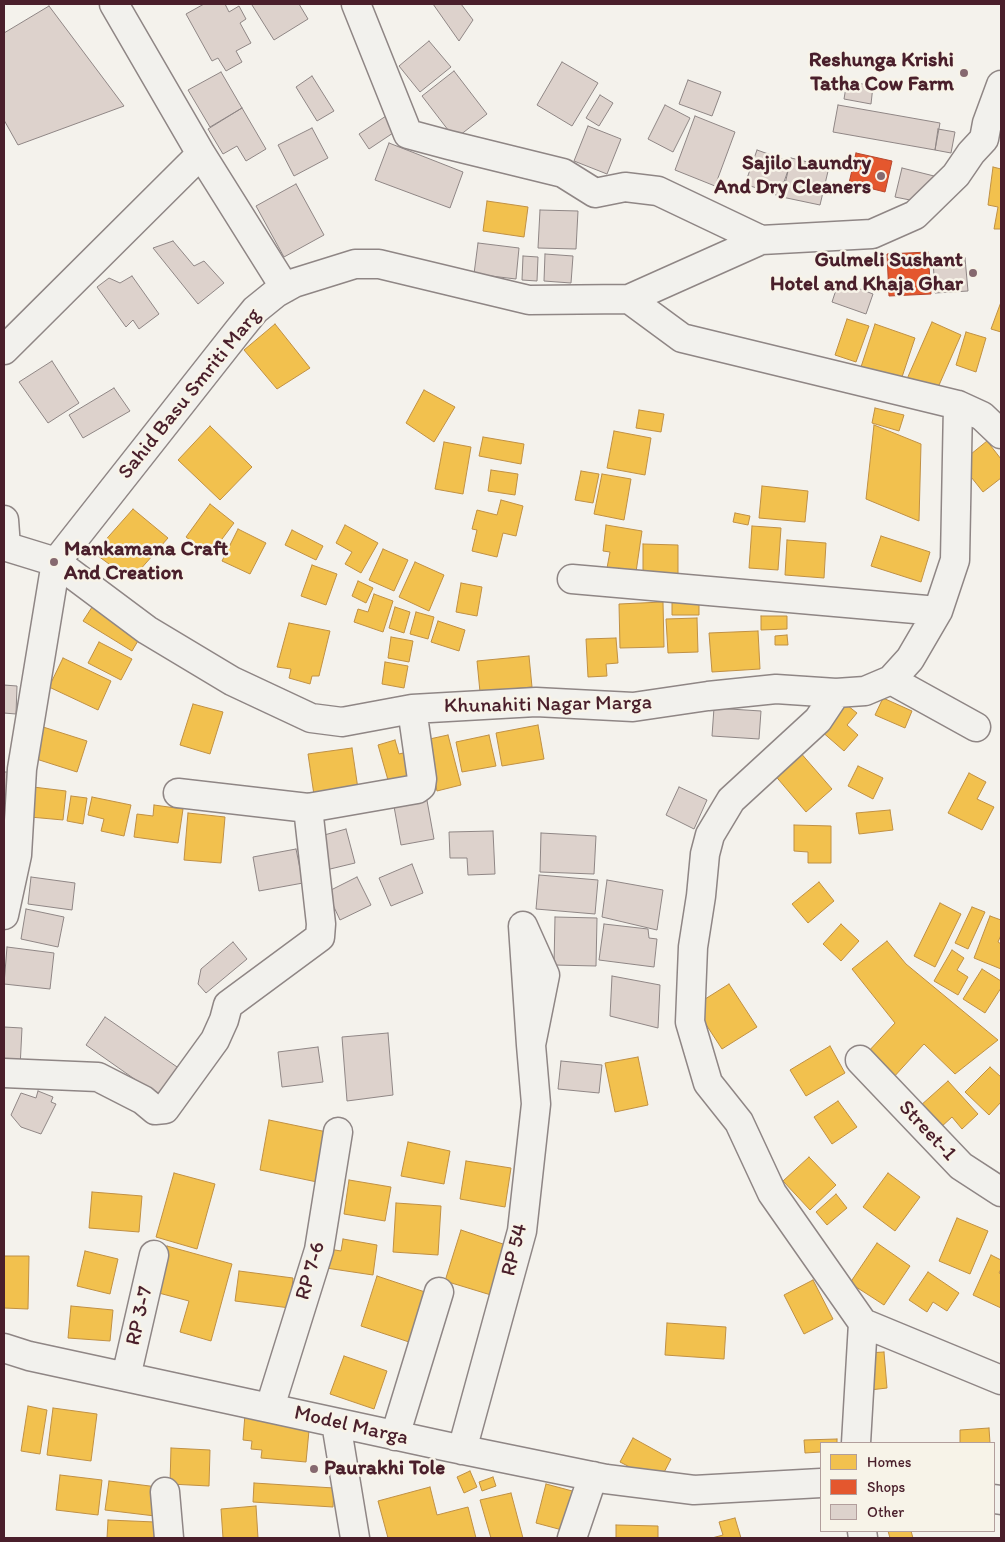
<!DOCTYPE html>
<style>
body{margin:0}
#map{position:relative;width:1005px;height:1542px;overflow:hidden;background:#f4f2ec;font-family:Itim,sans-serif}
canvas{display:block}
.frame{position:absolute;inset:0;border:5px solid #4a1f2b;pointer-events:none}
.legend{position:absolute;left:820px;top:1442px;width:175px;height:90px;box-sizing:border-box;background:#f7f3e8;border:1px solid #b29e9c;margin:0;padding:6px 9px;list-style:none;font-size:15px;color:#4a1f2b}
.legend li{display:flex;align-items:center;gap:10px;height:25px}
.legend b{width:25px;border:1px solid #b29e9c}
</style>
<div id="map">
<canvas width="1005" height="1542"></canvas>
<div class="frame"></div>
<ul class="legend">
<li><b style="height:14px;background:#f2c14e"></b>Homes</li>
<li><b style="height:14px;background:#e4572e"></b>Shops</li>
<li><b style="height:14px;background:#ddd2cc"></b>Other</li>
</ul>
</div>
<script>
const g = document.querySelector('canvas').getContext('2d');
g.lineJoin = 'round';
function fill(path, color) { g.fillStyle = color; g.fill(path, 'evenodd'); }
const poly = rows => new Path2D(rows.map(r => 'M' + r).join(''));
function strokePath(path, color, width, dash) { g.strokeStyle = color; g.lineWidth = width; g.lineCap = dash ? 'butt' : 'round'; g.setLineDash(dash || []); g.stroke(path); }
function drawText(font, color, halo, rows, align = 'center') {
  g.font = font + ' Itim,sans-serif'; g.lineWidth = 5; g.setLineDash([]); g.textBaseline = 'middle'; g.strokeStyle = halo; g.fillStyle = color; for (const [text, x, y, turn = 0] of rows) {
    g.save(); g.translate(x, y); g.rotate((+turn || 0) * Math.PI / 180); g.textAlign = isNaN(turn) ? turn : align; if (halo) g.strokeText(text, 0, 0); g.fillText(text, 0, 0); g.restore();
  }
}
const homes = poly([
 [993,167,1001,169,1001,229,994,229,998,207,988,205,993,167],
 [487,201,528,207,524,237,483,231,487,201],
 [1001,302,1001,332,991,329,1001,302],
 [847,319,869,326,856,362,835,355,847,319],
 [932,322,961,335,936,392,907,379,932,322],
 [275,324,310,368,277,389,244,350,275,324],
 [875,324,915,338,901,380,861,367,875,324],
 [966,332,986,338,976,372,956,365,966,332],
 [424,390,455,407,434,442,406,423,424,390],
 [875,408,904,415,899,431,872,423,875,408],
 [639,410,664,414,661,432,636,428,639,410],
 [874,425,921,444,919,521,866,499,874,425],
 [210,426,252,467,220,500,178,460,210,426],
 [614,431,651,438,645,475,607,468,614,431],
 [483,437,524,444,521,464,479,456,483,437],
 [987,441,1001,459,1001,478,983,492,960,463,987,441],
 [444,442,471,447,463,494,435,489,444,442],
 [491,470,518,474,515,495,488,491,491,470],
 [581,471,599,474,593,503,575,500,581,471],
 [602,474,631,479,624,520,594,514,602,474],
 [762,486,808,491,805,522,759,518,762,486],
 [501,500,523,506,516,536,503,533,497,557,472,551,477,530,472,529,477,510,497,515,501,500],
 [210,504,234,523,210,555,186,537,210,504],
 [133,509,168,538,131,580,94,553,133,509],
 [735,513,750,516,748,525,733,522,735,513],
 [345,525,378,543,361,573,345,564,352,552,336,543,345,525],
 [606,525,642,531,636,572,607,568,610,552,603,551,606,525],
 [752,526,781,528,778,570,749,568,752,526],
 [238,529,266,543,250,574,222,561,238,529],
 [292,530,323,546,316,560,285,545,292,530],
 [881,536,930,552,921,582,871,566,881,536],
 [787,540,826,543,824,578,785,575,787,540],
 [643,544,678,545,678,579,643,578,643,544],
 [383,549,408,560,394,591,369,580,383,549],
 [415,562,444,575,429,611,399,597,415,562],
 [312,565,337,574,326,605,301,596,312,565],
 [358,581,373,588,366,603,352,596,358,581],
 [461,583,482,587,477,616,456,612,461,583],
 [374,594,393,601,383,632,354,622,358,609,368,612,374,594],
 [672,600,699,601,699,615,672,615,672,600],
 [663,602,664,647,620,648,619,604,663,602],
 [94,604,142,634,132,651,83,621,94,604],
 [395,607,410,612,404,633,389,628,395,607],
 [416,612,434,617,428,639,410,634,416,612],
 [761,616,787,616,787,629,761,630,761,616],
 [697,618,698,652,668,653,666,619,697,618],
 [438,621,465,630,459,651,431,642,438,621],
 [289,623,330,631,319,676,312,676,310,684,289,678,291,669,277,667,289,623],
 [758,631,760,669,712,672,709,633,758,631],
 [787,635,788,645,775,645,775,636,787,635],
 [391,637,413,641,409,662,388,658,391,637],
 [616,638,618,663,606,664,607,676,588,677,586,639,616,638],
 [99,642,132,659,121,680,88,663,99,642],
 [529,656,532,687,480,692,477,661,529,656],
 [63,658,111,681,98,710,49,687,63,658],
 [385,662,408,666,404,688,382,684,385,662],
 [883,698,912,711,905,728,875,715,883,698],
 [843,702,857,713,847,725,858,735,844,751,820,730,843,702],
 [193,704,223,712,210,754,180,745,193,704],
 [538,725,544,759,502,766,496,733,538,725],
 [40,726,87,741,77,772,30,757,40,726],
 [448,735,461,785,437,791,425,740,448,735],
 [489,735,496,766,462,772,456,742,489,735],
 [395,740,399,754,411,751,419,779,390,787,378,745,395,740],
 [352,748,358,789,314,795,308,754,352,748],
 [799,751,832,789,806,812,773,773,799,751],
 [858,766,883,778,873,799,848,786,858,766],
 [969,773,986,782,977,799,994,807,982,830,948,813,969,773],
 [33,787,66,791,63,820,30,817,33,787],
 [71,796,87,798,83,824,67,821,71,796],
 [92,797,131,805,124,836,101,831,104,819,88,815,92,797],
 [154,805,183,809,178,843,134,837,137,814,153,816,154,805],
 [890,810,893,830,859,834,856,813,890,810],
 [188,813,225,817,221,863,184,860,188,813],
 [794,825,831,826,831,863,808,863,808,852,794,851,794,825],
 [819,882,834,901,808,923,792,904,819,882],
 [940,903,961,914,935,967,914,956,940,903],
 [972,907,985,912,968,949,955,943,972,907],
 [990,916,1001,920,1001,935,998,942,1001,944,1001,969,974,958,990,916],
 [841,924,859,941,841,961,823,944,841,924],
 [887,941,906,964,998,1040,955,1074,924,1044,892,1079,866,1054,895,1023,852,969,887,941],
 [952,950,964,958,957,970,968,977,958,995,934,981,952,950],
 [982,969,1001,981,1001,988,985,1013,963,999,982,969],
 [729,984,757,1027,722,1049,694,1006,729,984],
 [830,1046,845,1073,806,1096,790,1070,830,1046],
 [638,1057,648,1105,615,1112,605,1063,638,1057],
 [990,1067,1001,1077,1001,1102,989,1115,965,1092,990,1067],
 [948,1081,978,1114,962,1129,952,1117,940,1128,920,1106,948,1081],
 [838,1101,857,1127,832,1144,814,1117,838,1101],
 [269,1120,327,1132,317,1182,260,1170,269,1120],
 [408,1142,450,1151,444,1184,401,1176,408,1142],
 [809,1157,836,1185,810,1210,783,1181,809,1157],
 [466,1161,511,1168,505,1207,460,1199,466,1161],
 [174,1173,215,1184,197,1249,156,1237,174,1173],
 [888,1173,920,1197,895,1231,863,1207,888,1173],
 [349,1180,391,1187,385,1221,344,1214,349,1180],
 [92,1192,142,1196,139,1232,89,1228,92,1192],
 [836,1194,847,1208,827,1225,816,1212,836,1194],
 [396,1203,441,1206,438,1255,393,1252,396,1203],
 [957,1218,988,1231,970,1274,939,1261,957,1218],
 [461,1230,506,1245,491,1295,445,1281,461,1230],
 [343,1239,377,1245,373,1275,326,1268,329,1249,341,1251,343,1239],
 [877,1243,910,1266,884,1305,850,1283,877,1243],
 [167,1246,232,1264,211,1341,180,1332,189,1301,155,1292,167,1246],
 [85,1251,118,1259,110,1294,77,1286,85,1251],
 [991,1255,1001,1260,1001,1269,999,1273,1001,1274,1001,1308,973,1295,991,1255],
 [4,1256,29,1256,28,1309,4,1308,4,1256],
 [239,1271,293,1278,290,1308,235,1301,239,1271],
 [928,1272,959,1293,947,1311,933,1302,927,1312,909,1300,928,1272],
 [377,1276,428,1293,412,1343,361,1326,377,1276],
 [813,1280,833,1319,804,1334,784,1295,813,1280],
 [71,1306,113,1310,110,1341,68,1338,71,1306],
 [667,1323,726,1327,724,1359,665,1355,667,1323],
 [884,1352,887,1388,870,1390,867,1353,884,1352],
 [344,1356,387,1371,374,1409,330,1394,344,1356],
 [28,1406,47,1410,40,1454,21,1451,28,1406],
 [53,1408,97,1414,91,1461,47,1455,53,1408],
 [245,1414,310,1420,306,1462,261,1458,262,1450,251,1449,252,1441,243,1440,245,1414],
 [989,1428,990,1443,960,1443,960,1430,989,1428],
 [633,1438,671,1459,659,1482,620,1462,633,1438],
 [837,1439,837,1443,821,1443,821,1452,805,1453,804,1440,837,1439],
 [171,1448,210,1450,209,1486,170,1484,171,1448],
 [470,1471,477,1487,464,1493,457,1477,470,1471],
 [60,1475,102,1480,98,1515,56,1510,60,1475],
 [493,1477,496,1486,482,1491,479,1482,493,1477],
 [109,1481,158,1487,155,1516,105,1510,109,1481],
 [254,1483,334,1488,333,1507,253,1502,254,1483],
 [546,1484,576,1492,566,1531,536,1523,546,1484],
 [430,1487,437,1515,468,1507,476,1538,388,1538,378,1501,430,1487],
 [511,1493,523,1538,491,1538,480,1500,511,1493],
 [256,1506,258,1538,223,1538,221,1509,256,1506],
 [735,1518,741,1538,712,1538,723,1535,719,1522,735,1518],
 [108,1520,155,1522,154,1538,107,1538,108,1520],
 [616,1525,658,1526,658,1538,616,1538,616,1525],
 [888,1531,911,1531,913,1538,890,1538,888,1531]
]);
const shops = poly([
 [856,153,892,161,885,192,849,183,856,153],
 [928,252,931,294,889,296,887,254,928,252]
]);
const building = poly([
 [204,4,225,4,229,12,239,6,246,19,240,23,251,43,236,51,242,62,226,71,218,58,212,61,186,14,204,4],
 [253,4,299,4,308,19,274,40,252,5,253,4],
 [433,4,461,4,473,20,459,41,433,4],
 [49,6,124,106,18,145,4,120,4,33,49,6],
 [429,41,451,67,420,92,399,66,429,41],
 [562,62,598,83,572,126,537,105,562,62],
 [454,71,487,114,455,139,422,96,454,71],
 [221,72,242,108,210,127,188,90,221,72],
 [312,76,334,111,317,121,296,87,312,76],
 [688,80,721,92,712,116,679,104,688,80],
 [847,81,873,86,871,104,844,99,847,81],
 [600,95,613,103,599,126,586,118,600,95],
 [665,105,690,118,673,152,648,139,665,105],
 [838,105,940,123,935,150,833,132,838,105],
 [242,108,266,149,246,161,237,146,223,154,208,129,242,108],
 [386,116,396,131,369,149,359,134,386,116],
 [695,116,735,132,715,186,675,170,695,116],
 [588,126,621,139,607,174,574,161,588,126],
 [312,128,328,158,294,176,278,145,312,128],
 [938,129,955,132,951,153,935,150,938,129],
 [389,143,463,172,450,208,375,180,389,143],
 [757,150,791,162,779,196,745,184,757,150],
 [791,158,829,167,820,205,782,197,791,158],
 [902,168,934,176,910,200,895,197,902,168],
 [296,184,324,235,284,257,256,206,296,184],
 [540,210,578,211,576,249,538,248,540,210],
 [173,241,194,266,204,261,224,283,198,304,153,248,173,241],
 [478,243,519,248,516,279,474,274,478,243],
 [545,254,573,256,571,283,544,281,545,254],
 [523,256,538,257,537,281,522,280,523,256],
 [965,258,968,291,935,293,933,260,965,258],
 [132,276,159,314,139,329,133,320,126,327,97,287,109,278,120,283,132,276],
 [839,281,873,294,866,314,832,302,839,281],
 [52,361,79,403,48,423,19,382,52,361],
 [114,388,130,411,83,438,69,415,114,388],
 [4,685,17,686,16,714,4,713,4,685],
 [714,708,761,711,759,739,712,736,714,708],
 [4,772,10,772,11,798,4,798,4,772],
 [679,787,707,800,694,829,666,815,679,787],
 [426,795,434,839,401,845,393,801,426,795],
 [346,829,355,863,326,870,317,837,346,829],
 [493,831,495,874,468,875,467,858,450,858,449,832,493,831],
 [541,833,596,836,594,874,540,872,541,833],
 [296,849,303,883,259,891,253,857,296,849],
 [412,864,423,893,391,906,379,878,412,864],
 [539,875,598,880,595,914,536,909,539,875],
 [31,877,75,883,72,910,28,904,31,877],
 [357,877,371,905,340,920,327,892,357,877],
 [607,880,663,890,657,930,602,917,607,880],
 [26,909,64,917,58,947,21,939,26,909],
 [555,917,597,918,596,966,554,965,555,917],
 [604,924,648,929,649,938,657,939,654,967,599,960,604,924],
 [233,942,247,959,206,993,198,984,201,969,233,942],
 [7,947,54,953,50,989,4,984,7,947],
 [612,976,660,985,658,1028,610,1016,612,976],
 [105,1017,180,1069,160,1097,86,1045,105,1017],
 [4,1027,22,1028,20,1068,4,1067,4,1027],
 [388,1033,393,1095,347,1101,342,1037,388,1033],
 [318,1047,323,1082,282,1087,278,1052,318,1047],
 [561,1061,602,1065,599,1093,558,1089,561,1061],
 [38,1091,53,1097,51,1102,56,1104,41,1134,21,1127,11,1115,21,1093,36,1098,38,1091]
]);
const minor = poly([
 [114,4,201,154,285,288],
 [356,4,408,134,449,145,563,173,595,193,625,187,658,191,761,240],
 [629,299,682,338,958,405,982,416,1001,434],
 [4,350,201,154],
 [4,520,6,547],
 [4,546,56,562,238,331,255,310,276,293,294,283,355,264,379,264,529,300,629,299,761,240,872,234,915,215,956,175,971,153,984,139,987,123,1001,85],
 [572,579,938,611],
 [891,680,976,727],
 [836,693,865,691,891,680,910,659,938,611,955,560,958,405],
 [178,793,308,808,417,789,421,786,422,779,412,709],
 [4,915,17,855,22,769,56,562,147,630,232,681,311,718,342,722,412,709,536,702,633,707,708,696,776,689,836,693,818,720,731,800,710,835,705,854,701,896,693,947,690,1022,708,1083,739,1122,772,1193,863,1323],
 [860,1060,961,1166,1001,1192],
 [4,1073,98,1077,143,1100,155,1110,165,1109,215,1040,224,1020,228,1005,320,937,321,924,308,808],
 [4,1348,29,1356,126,1377,449,1447,606,1479,694,1490,821,1483],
 [126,1377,154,1255],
 [270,1407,319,1250,338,1132],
 [336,1423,355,1538],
 [395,1436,439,1292],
 [856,1443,863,1323,1001,1380],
 [462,1450,522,1231,536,1104,531,1045,545,975,523,926,531,1045],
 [165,1492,169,1538],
 [994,1499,1001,1500],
 [862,1531,863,1538],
 [572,1538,593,1476]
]);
const markers = [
 [964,73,5,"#86696f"],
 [881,176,5,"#86696f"],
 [973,273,5,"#86696f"],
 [54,562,5,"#86696f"],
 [314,1469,5,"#86696f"]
];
const poiNames = [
 ["Reshunga Krishi",954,61],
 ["Tatha Cow Farm",954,85],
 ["Sajilo Laundry",871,164],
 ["And Dry Cleaners",871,188],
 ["Gulmeli Sushant",963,261],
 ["Hotel and Khaja Ghar",963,285],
 ["Mankamana Craft",64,550,"left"],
 ["And Creation",64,574,"left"],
 ["Paurakhi Tole",324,1469,"left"]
];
const streetNames = [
 ["Sahid Basu Smriti Marg",190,394,-51],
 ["Khunahiti Nagar Marga",548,705,-1],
 ["Street-1",927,1131,47],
 ["RP 54",515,1250,-76],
 ["RP 7-6",311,1271,-74],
 ["RP 3-7",140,1316,-77],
 ["Model Marga",351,1426,13]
];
fill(homes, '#f2c14e');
strokePath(homes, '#c09044', 1);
fill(shops, '#e4572e');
strokePath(shops, '#b6462d', 1);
fill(building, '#ddd2cc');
strokePath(building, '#8f8685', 1);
strokePath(minor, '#8f8685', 31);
strokePath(minor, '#f2f1ed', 28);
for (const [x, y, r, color] of markers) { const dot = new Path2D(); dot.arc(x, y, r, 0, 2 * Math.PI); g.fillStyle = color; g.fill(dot); strokePath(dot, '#f7f3e8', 2); }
drawText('bold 21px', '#4a1f2b', '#f7f3e8', poiNames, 'right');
drawText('21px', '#4a1f2b', '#f7f3e8', streetNames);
</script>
